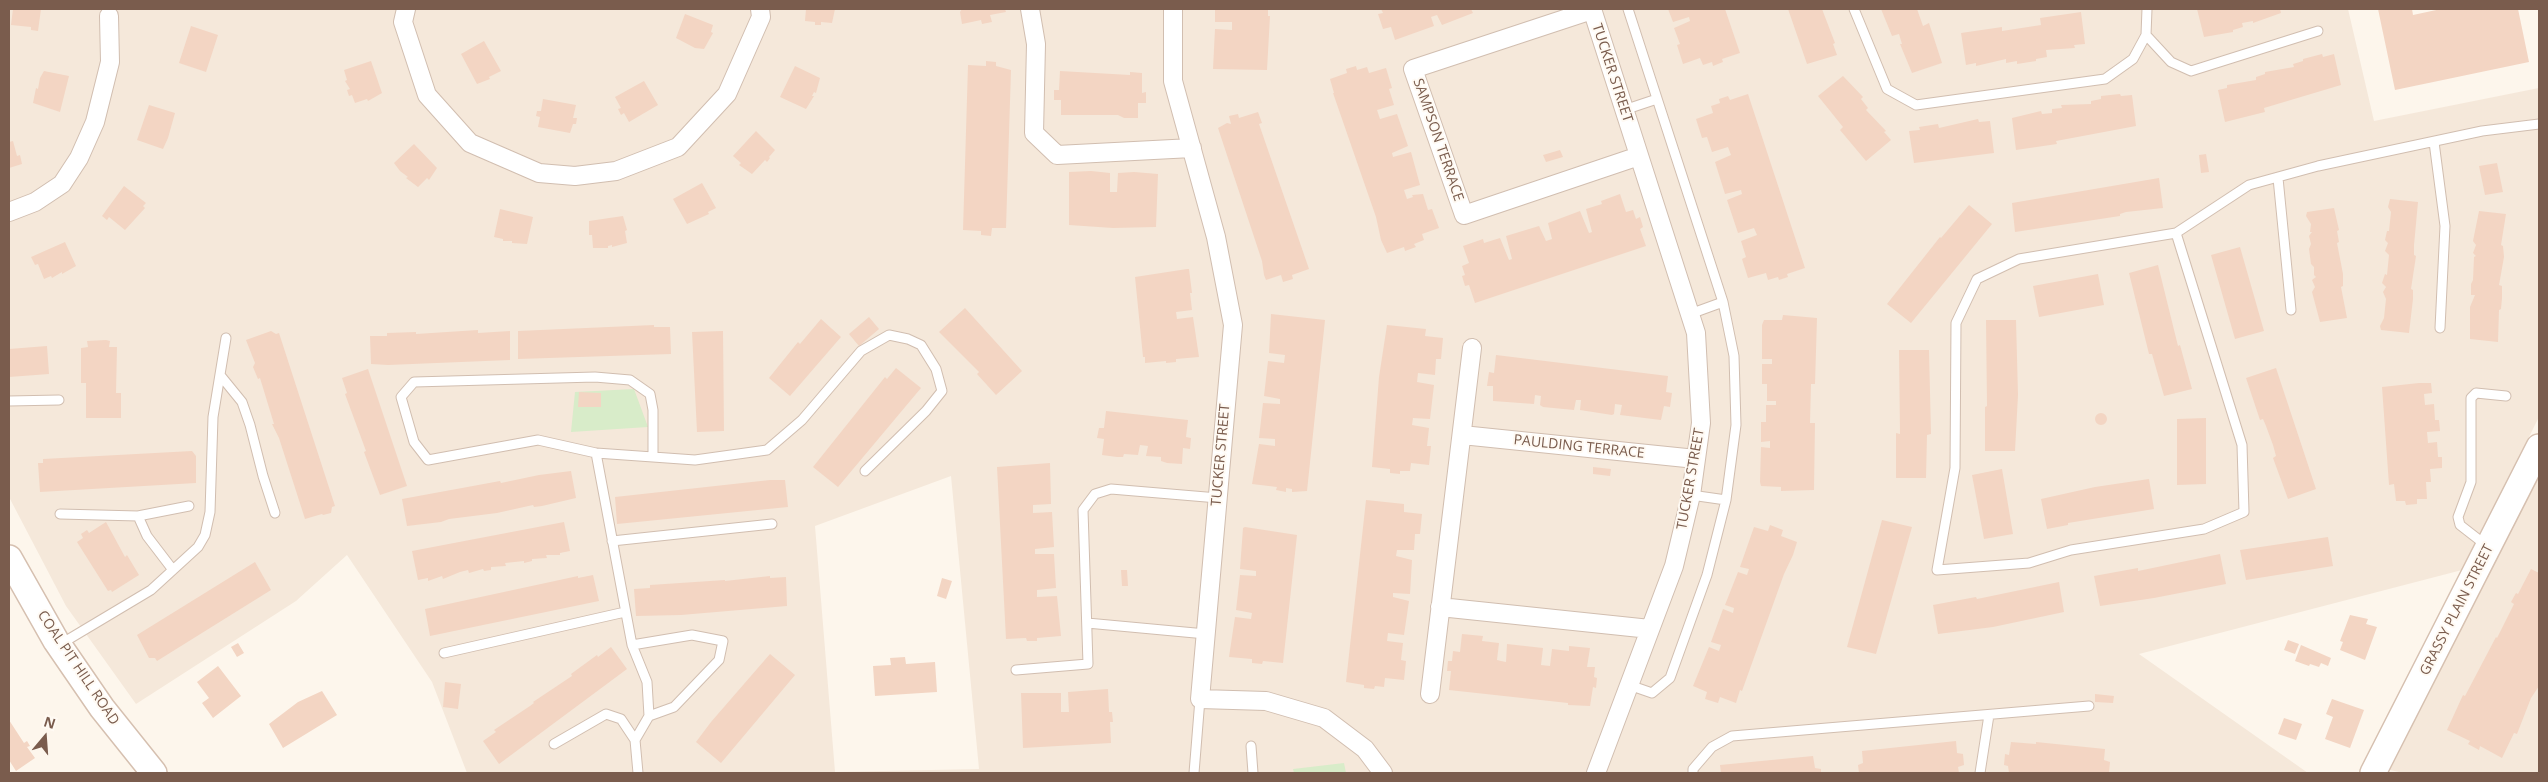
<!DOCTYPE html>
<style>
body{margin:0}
#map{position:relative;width:2548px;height:782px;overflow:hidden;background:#fdf6ec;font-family:"Open Sans",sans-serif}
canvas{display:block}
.frame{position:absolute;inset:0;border:10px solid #7a5c4d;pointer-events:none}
.north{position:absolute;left:20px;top:712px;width:50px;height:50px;-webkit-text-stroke:4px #fffaf3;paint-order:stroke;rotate:18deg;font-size:14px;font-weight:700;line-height:20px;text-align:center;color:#7a5c4d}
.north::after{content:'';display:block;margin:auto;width:18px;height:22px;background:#7a5c4d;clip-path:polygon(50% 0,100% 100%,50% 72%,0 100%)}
</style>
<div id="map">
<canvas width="2548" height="782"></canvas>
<div class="frame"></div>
<div class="north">N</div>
</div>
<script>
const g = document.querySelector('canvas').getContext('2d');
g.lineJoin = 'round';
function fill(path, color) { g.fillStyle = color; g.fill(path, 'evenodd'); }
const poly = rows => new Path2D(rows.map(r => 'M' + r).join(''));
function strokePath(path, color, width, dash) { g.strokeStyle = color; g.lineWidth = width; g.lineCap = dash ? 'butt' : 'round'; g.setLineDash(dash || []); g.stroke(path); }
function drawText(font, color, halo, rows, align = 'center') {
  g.font = font + ' "Open Sans",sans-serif'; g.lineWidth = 4; g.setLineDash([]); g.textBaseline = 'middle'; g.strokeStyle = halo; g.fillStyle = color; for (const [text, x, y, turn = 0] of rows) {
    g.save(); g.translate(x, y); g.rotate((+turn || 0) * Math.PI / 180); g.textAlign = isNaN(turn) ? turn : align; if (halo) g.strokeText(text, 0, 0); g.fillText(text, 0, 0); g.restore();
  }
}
const residential = poly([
 [9,9,2348,9,2374,121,2539,88,2539,417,2462,570,2139,654,2308,773,467,773,432,682,347,555,296,601,136,704,66,606,9,497],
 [951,476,979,769,835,772,815,526],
 [2539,475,2539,773,2404,773,2390,770]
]);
const green = poly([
 [634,389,648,427,571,432,575,392],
 [1344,763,1346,773,1294,773,1293,769]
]);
const building = poly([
 [13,9,41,9,38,31,31,30,31,27,11,25],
 [806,9,835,9,832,23,821,22,821,25,815,25,815,22,805,21],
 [962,9,1005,9,1006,12,990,15,992,22,982,24,981,20,962,24,960,12],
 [1215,9,1268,9,1268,16,1270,16,1267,70,1213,69,1215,29,1232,30,1232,22,1215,22],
 [1381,9,1471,9,1473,13,1442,25,1437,15,1431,17,1434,26,1395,40,1391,27,1383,29,1378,14,1383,13],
 [1668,9,1725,9,1740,53,1722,59,1723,62,1713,66,1712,62,1703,65,1700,58,1683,64,1677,45,1680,44,1674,28,1690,21,1689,17,1673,22],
 [1788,9,1822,9,1835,43,1833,44,1837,55,1807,64],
 [1881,9,1917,9,1923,26,1929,23,1942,63,1912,73,1900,44,1902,44,1899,34,1892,36],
 [2197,9,2280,9,2281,13,2253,23,2253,21,2242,23,2243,27,2233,30,2233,32,2204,37],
 [2378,9,2412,9,2413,15,2441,9,2518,9,2529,62,2395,90],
 [2081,12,2085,44,2074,45,2075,48,2046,50,2047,57,2036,59,2036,61,2017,64,2017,61,2006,63,2006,59,1976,66,1976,63,1966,65,1961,33,2002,27,2002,31,2041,25,2040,18],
 [685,14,713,25,711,32,713,33,704,49,695,48,676,38],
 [191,26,218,35,206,72,179,63],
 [484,41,501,71,489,77,490,79,477,84,461,54],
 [2322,54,2323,57,2334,54,2341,85,2264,108,2265,112,2225,122,2218,90,2227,88,2227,85,2256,80,2256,77,2265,74,2265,72,2294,67,2293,64,2303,61,2303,59],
 [371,61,382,93,368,101,367,99,355,103,352,95,349,96,347,90,350,89,345,81,347,80,344,70],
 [986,61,996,62,996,66,1011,70,1006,228,992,228,991,236,981,235,981,231,963,230,968,65,986,66],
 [795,66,820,78,816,93,814,92,812,96,814,96,806,109,780,97],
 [1356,66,1357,70,1367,67,1369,73,1386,68,1392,88,1389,89,1394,105,1377,110,1380,119,1397,114,1408,146,1392,153,1393,157,1411,152,1420,185,1404,190,1407,199,1413,197,1412,195,1423,194,1428,210,1432,209,1439,228,1422,234,1424,240,1414,244,1416,247,1405,251,1404,247,1387,253,1381,240,1376,217,1333,93,1334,93,1330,79,1347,73,1346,69],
 [44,71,69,76,60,112,33,103,36,88,38,89,40,78],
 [1060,71,1130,75,1130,72,1142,73,1142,93,1146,92,1146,103,1138,103,1138,118,1124,118,1118,115,1061,115,1061,100,1054,100,1054,90,1059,90],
 [1843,76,1863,97,1861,99,1868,108,1866,110,1886,131,1884,132,1891,140,1866,161,1840,130,1843,127,1818,96],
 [644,81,658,105,629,122,624,113,621,115,618,109,621,108,615,97],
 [1748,94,1805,268,1787,274,1788,277,1779,280,1778,277,1768,280,1766,273,1748,278,1742,259,1746,257,1741,241,1757,235,1754,228,1738,233,1727,200,1742,194,1741,190,1725,194,1715,162,1731,155,1728,147,1712,152,1707,137,1702,138,1696,119,1713,113,1711,106,1720,103,1719,99,1728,96,1730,100],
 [2120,94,2121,96,2132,95,2136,126,2056,141,2057,144,2016,150,2012,118,2041,111,2042,114,2052,113,2052,109,2062,108,2061,105,2091,104,2091,101,2101,99,2101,96],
 [543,99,576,105,573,118,577,118,576,124,573,124,570,133,538,127,540,117,536,116,537,111,541,111],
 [149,105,175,113,168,138,163,149,137,140],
 [1258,112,1262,123,1259,124,1309,269,1292,275,1293,279,1283,282,1281,275,1266,280,1264,275,1262,261,1218,128,1227,123,1231,124,1229,116,1238,114,1239,118],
 [1978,119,1979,122,1990,121,1994,153,1914,163,1909,131,1920,130,1919,127,1938,124,1939,128],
 [756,131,775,150,769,157,770,158,767,162,765,160,752,174,739,165,741,163,733,156],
 [13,141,17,156,20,155,22,164,9,168,9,142],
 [414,144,437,168,429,180,427,178,418,187,406,178,408,177,400,171,394,163],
 [1560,150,1563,157,1546,162,1543,155],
 [2206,154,2209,172,2201,173,2199,155],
 [2497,163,2503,192,2485,195,2479,166],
 [1091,171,1110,173,1110,192,1117,192,1118,173,1134,172,1158,174,1156,227,1113,228,1069,225,1069,172],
 [2159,178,2163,208,2126,212,2120,214,2120,216,2015,232,2012,203],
 [702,183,716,208,708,212,709,214,687,224,673,199],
 [124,186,146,203,143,206,145,208,125,230,109,217,107,220,102,216],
 [1620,194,1626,212,1633,210,1636,219,1640,217,1643,227,1640,229,1646,246,1475,303,1469,285,1465,286,1462,276,1465,275,1462,266,1469,263,1463,246,1483,239,1484,243,1500,238,1509,260,1512,259,1506,236,1539,226,1546,241,1552,239,1548,223,1580,211,1589,233,1592,232,1586,209,1602,204,1601,201],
 [2390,199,2418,202,2414,245,2414,255,2416,256,2411,289,2413,290,2413,299,2409,333,2381,330,2380,326,2384,318,2386,299,2383,292,2386,287,2382,283,2385,274,2387,275,2389,255,2385,251,2388,243,2385,240,2387,231,2389,231,2391,212,2388,207],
 [1969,205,1992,224,1911,323,1887,304,1940,237,1941,238],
 [2334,208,2339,230,2337,231,2339,242,2337,243,2343,274,2343,286,2341,287,2347,318,2320,322,2312,292,2315,287,2312,280,2316,277,2314,275,2314,267,2311,264,2309,249,2311,244,2309,236,2312,232,2310,232,2311,224,2306,216,2307,212],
 [500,209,533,217,527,244,512,243,512,241,503,241,503,239,494,237],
 [2479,211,2506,214,2501,245,2503,246,2504,257,2499,285,2502,286,2502,298,2501,309,2499,310,2498,342,2470,339,2470,307,2475,295,2471,295,2471,284,2473,280,2474,257,2476,256,2473,253,2476,245,2473,241],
 [623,216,627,230,625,231,627,243,612,247,612,245,608,246,608,248,593,248,592,235,589,235,589,221],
 [65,242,76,266,62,274,62,272,52,278,51,276,44,279,38,264,35,265,31,257],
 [2240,247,2264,331,2235,339,2211,255],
 [2158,265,2178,346,2180,345,2192,389,2164,396,2152,354,2149,354,2129,273],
 [1187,269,1189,269,1192,293,1190,293,1192,310,1176,312,1177,319,1193,317,1199,357,1176,359,1176,362,1166,363,1166,361,1145,363,1145,357,1143,357,1135,277],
 [2098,274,2104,305,2039,317,2033,286],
 [965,308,1022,371,996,395,977,374,979,372,939,332],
 [1271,314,1325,320,1307,491,1292,492,1292,489,1286,488,1286,492,1276,490,1277,487,1252,484,1259,444,1275,446,1275,439,1259,438,1263,403,1280,404,1280,399,1264,396,1268,361,1284,363,1285,355,1269,353],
 [1783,315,1817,318,1815,384,1811,384,1810,423,1815,423,1814,490,1781,491,1781,487,1761,486,1760,482,1761,447,1770,448,1770,441,1761,442,1761,422,1766,422,1766,405,1776,405,1776,401,1767,401,1767,384,1762,384,1762,364,1772,364,1772,359,1762,359,1762,325,1764,320,1782,320],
 [869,317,879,329,859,346,849,334],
 [821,319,841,337,790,396,769,378,798,342,800,344],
 [1986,320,2016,320,2018,395,2015,451,1985,451,1985,407,1987,406],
 [654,325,654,327,670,327,671,354,518,359,518,331],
 [1387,325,1426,329,1425,336,1443,338,1441,359,1436,359,1435,375,1418,373,1417,382,1434,385,1430,419,1413,418,1412,425,1429,428,1427,446,1431,446,1429,465,1411,463,1410,471,1400,471,1400,474,1390,473,1390,469,1372,467,1379,377],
 [478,330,478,333,510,331,510,360,388,365,371,364,370,336,387,336,387,333,416,332,416,334],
 [271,331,276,334,279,333,335,506,332,507,331,513,323,515,322,514,305,519,279,438,272,424,274,424,260,378,258,379,253,367,255,363,246,340],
 [723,331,724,431,697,432,692,332],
 [106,340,110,341,109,347,117,347,116,393,121,393,121,418,86,418,86,383,81,383,81,348,88,347,87,341],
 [47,346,49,374,9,377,9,349],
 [1899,350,1929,350,1931,434,1927,435,1926,478,1896,478,1896,433,1900,434],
 [1496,355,1668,376,1666,392,1672,393,1670,407,1664,406,1661,420,1620,415,1622,405,1615,404,1614,414,1612,415,1580,410,1581,400,1576,400,1574,410,1543,407,1540,405,1541,396,1535,395,1534,404,1493,401,1493,386,1487,386,1489,372,1494,373],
 [896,368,921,388,838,487,813,467,885,377,887,379],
 [2276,368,2316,489,2288,499,2273,458,2276,456,2273,445,2266,426,2263,419,2260,420,2246,378],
 [368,369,407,486,380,495,364,452,366,451,345,394,347,393,342,378],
 [2419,383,2431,383,2432,393,2424,394,2425,405,2434,404,2435,420,2439,420,2440,431,2427,432,2428,443,2437,442,2438,457,2442,457,2442,468,2430,469,2431,482,2426,482,2427,499,2417,499,2417,504,2406,505,2405,501,2396,501,2394,484,2389,485,2382,387],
 [579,392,601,393,601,407,578,407],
 [1106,411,1188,420,1186,437,1191,438,1190,449,1183,448,1182,464,1167,463,1161,461,1161,457,1146,456,1148,446,1140,445,1138,455,1124,454,1123,457,1117,457,1102,455,1104,439,1097,438,1099,428,1104,428],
 '2095 419a6 6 0 1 1 12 0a6 6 0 1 1-12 0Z',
 [2206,418,2206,484,2177,485,2177,419],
 [192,451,196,456,196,483,40,492,38,463,43,463,43,459],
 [1050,463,1051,504,1033,505,1033,513,1052,512,1054,547,1035,549,1035,554,1054,554,1056,588,1037,590,1037,597,1057,596,1061,636,1037,638,1037,641,1027,641,1026,638,1006,639,997,467],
 [1593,467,1611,469,1610,476,1593,474],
 [2002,469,2013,534,1984,539,1972,475],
 [571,471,576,498,542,506,534,507,533,505,497,513,449,519,441,522,407,526,402,499,500,481,501,483,539,475],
 [2149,479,2154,509,2068,523,2068,525,2047,529,2041,499,2095,487],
 [770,480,785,480,788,507,617,524,615,497],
 [1366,500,1404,504,1404,512,1422,514,1420,534,1415,534,1414,550,1397,550,1396,556,1412,560,1410,594,1393,593,1393,597,1409,601,1404,635,1388,633,1387,641,1403,643,1401,660,1406,661,1404,680,1385,678,1384,687,1375,686,1374,689,1364,688,1364,685,1346,682],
 [1882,520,1912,527,1876,654,1847,647],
 [106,522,125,557,127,555,139,575,112,592,111,590,108,591,77,542,83,538,81,534,87,530,89,533],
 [564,522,570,551,560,553,560,555,546,555,547,558,532,559,532,561,524,563,524,561,505,563,506,566,491,567,491,570,484,571,483,569,469,573,468,570,460,572,443,579,442,576,428,581,428,578,418,580,412,551],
 [1770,525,1783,530,1781,536,1797,542,1793,555,1784,574,1742,691,1740,690,1736,703,1720,697,1718,703,1705,699,1707,692,1693,686,1709,647,1719,651,1721,645,1711,642,1723,609,1733,613,1734,608,1725,605,1738,572,1747,575,1749,569,1740,567,1754,527,1768,531],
 [1245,527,1297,535,1283,663,1263,661,1262,664,1252,663,1252,659,1229,657,1235,617,1251,619,1252,613,1236,610,1240,575,1256,576,1256,571,1240,569,1243,528],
 [2328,537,2333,566,2246,580,2240,550],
 [2220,554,2226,584,2154,598,2100,606,2094,576,2138,568,2138,571],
 [255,562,271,590,157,661,155,658,149,658,137,635],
 [2531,569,2539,573,2539,686,2531,698,2517,734,2514,733,2502,758,2480,746,2479,750,2468,744,2470,741,2447,730,2463,695,2465,696,2496,637,2497,638,2514,604,2511,602,2516,593,2518,594],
 [1121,570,1127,570,1128,586,1122,586],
 [593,575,599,601,430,636,425,609,578,576,578,578],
 [770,576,770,578,786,577,787,606,681,615,636,616,634,589,650,588,650,585,725,580,725,581],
 [942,578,952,581,946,599,937,596],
 [2059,582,2064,612,1993,627,1938,634,1933,605,1976,597,1977,599],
 [2350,615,2368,619,2366,624,2377,627,2365,660,2340,650,2343,642,2340,641],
 [1462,634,1483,636,1482,641,1499,643,1497,660,1501,661,1506,662,1507,644,1543,648,1541,665,1550,666,1552,649,1569,651,1569,646,1590,648,1587,667,1595,667,1594,677,1597,678,1596,688,1593,687,1590,706,1568,705,1568,703,1449,690,1451,671,1447,671,1448,661,1452,661,1453,651,1460,652],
 [2288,640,2299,644,2295,654,2284,650],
 [238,643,244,653,237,657,231,647],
 [2301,645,2331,658,2328,666,2321,663,2319,667,2310,664,2309,666,2295,661],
 [611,647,627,669,499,764,483,741,496,732,494,730,530,706,534,703,533,702,572,676,571,674,597,655,598,657],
 [770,654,795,675,721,763,696,742,711,722],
 [905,657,906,664,935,662,937,692,875,696,873,666,891,665,890,658],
 [218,666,241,696,213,718,202,703,209,698,197,682],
 [445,682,461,684,458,709,443,707],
 [1108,689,1109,712,1112,712,1113,722,1110,722,1111,743,1023,748,1021,693,1061,693,1061,712,1069,712,1068,692],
 [322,691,337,715,283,748,269,724,298,702],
 [2095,694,2114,696,2113,703,2095,702],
 [2332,699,2364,710,2350,748,2325,739,2333,717,2326,714],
 [2284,718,2302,724,2296,740,2278,734],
 [9,720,24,743,27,741,30,746,27,747,35,758,16,771,9,760],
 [1956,741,1957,753,1963,754,1964,765,1958,767,1959,773,1859,773,1858,765,1863,763,1862,751],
 [2011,742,2036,744,2036,742,2105,749,2104,760,2110,762,2109,773,2009,773,2008,766,2004,765,2005,754,2009,755],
 [1813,756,1815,768,1821,769,1821,773,1721,773,1720,765]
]);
const lane = poly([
 [1628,9,1723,302,1734,356,1736,425,1726,500,1707,575,1670,678,1652,693,1629,685],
 [1854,9,1887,89,1916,105,2105,79,2133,59,2146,35,2147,9],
 [2146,35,2171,62,2191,71,2318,31],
 [1624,110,1657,99],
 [2434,142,2445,226,2440,328],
 [2278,178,2291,310],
 [2176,233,2242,445,2244,512,2204,529,2071,550,2029,563,1937,570,1955,468,1956,323,1977,279,2019,259,2176,233,2249,185,2318,166,2482,131,2539,124],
 [1690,314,1723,302],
 [220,375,242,402,250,425,263,476,275,513],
 [9,401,59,400],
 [596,453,632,645,647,682,649,716,635,740,638,773],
 [653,457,653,410,650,394,630,380,595,377,414,382,401,397,414,442,428,460,538,440,596,453,653,457,695,460,767,450,802,420,861,351,889,335,908,339,921,345,936,369,942,391,926,411,865,471],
 [1691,495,1726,500],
 [60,514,138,516,189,506],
 [138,516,147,536,173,570],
 [612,541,772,524],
 [2487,546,2460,525,2458,517,2471,482,2471,398,2476,393,2506,396],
 [1087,623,1206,634],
 [59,645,151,590,198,547,205,535,210,512,213,417,226,338],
 [632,645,692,635,723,641,719,660,674,707,649,716],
 [444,653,625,612],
 [1016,670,1088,664,1083,510,1095,494,1111,489,1218,498],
 [554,744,606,714,621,719,635,740],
 [1251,746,1253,773],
 [1194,773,1200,699],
 [1693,773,1693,769,1712,747,1732,736,2089,706],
 [1980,773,1989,715]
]);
const street = poly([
 [406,9,403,22,427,95,470,143,539,173,575,176,616,171,678,147,727,94,761,17,760,9],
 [1030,9,1036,44,1034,133,1057,155,1192,148],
 [1173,9,1173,81,1216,237,1233,325,1200,699,1266,701,1324,718,1365,749,1383,773],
 [1592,9,1696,333,1701,423,1691,495,1674,566,1596,773],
 [1592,10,1413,69,1464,215,1639,156],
 [9,212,35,202,62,184,79,158,95,122,110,62,109,16],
 [1462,435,1696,459],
 [1440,607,1650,629],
 [1430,694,1472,348]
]);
const secondary = poly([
 [9,558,56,641,102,708,154,773],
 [2373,773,2539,447]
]);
const streetNames = [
 ["TUCKER STREET",1612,73,72],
 ["SAMPSON TERRACE",1438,140,71],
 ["PAULDING TERRACE",1579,447,6],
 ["TUCKER STREET",1221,455,-85],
 ["TUCKER STREET",1691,479,-80],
 ["GRASSY PLAIN STREET",2457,610,-63],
 ["COAL PIT HILL ROAD",78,668,56]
];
fill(residential, '#f5e8da');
fill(green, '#d8ecc9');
fill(building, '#f3d5c3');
strokePath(lane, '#d1beb0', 11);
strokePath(street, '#d1beb0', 20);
strokePath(secondary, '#d6c0b0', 28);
strokePath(lane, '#fff', 9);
strokePath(street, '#fff', 18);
strokePath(secondary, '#fff', 25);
drawText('14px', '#7a5c4d', '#fffaf3', streetNames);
</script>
